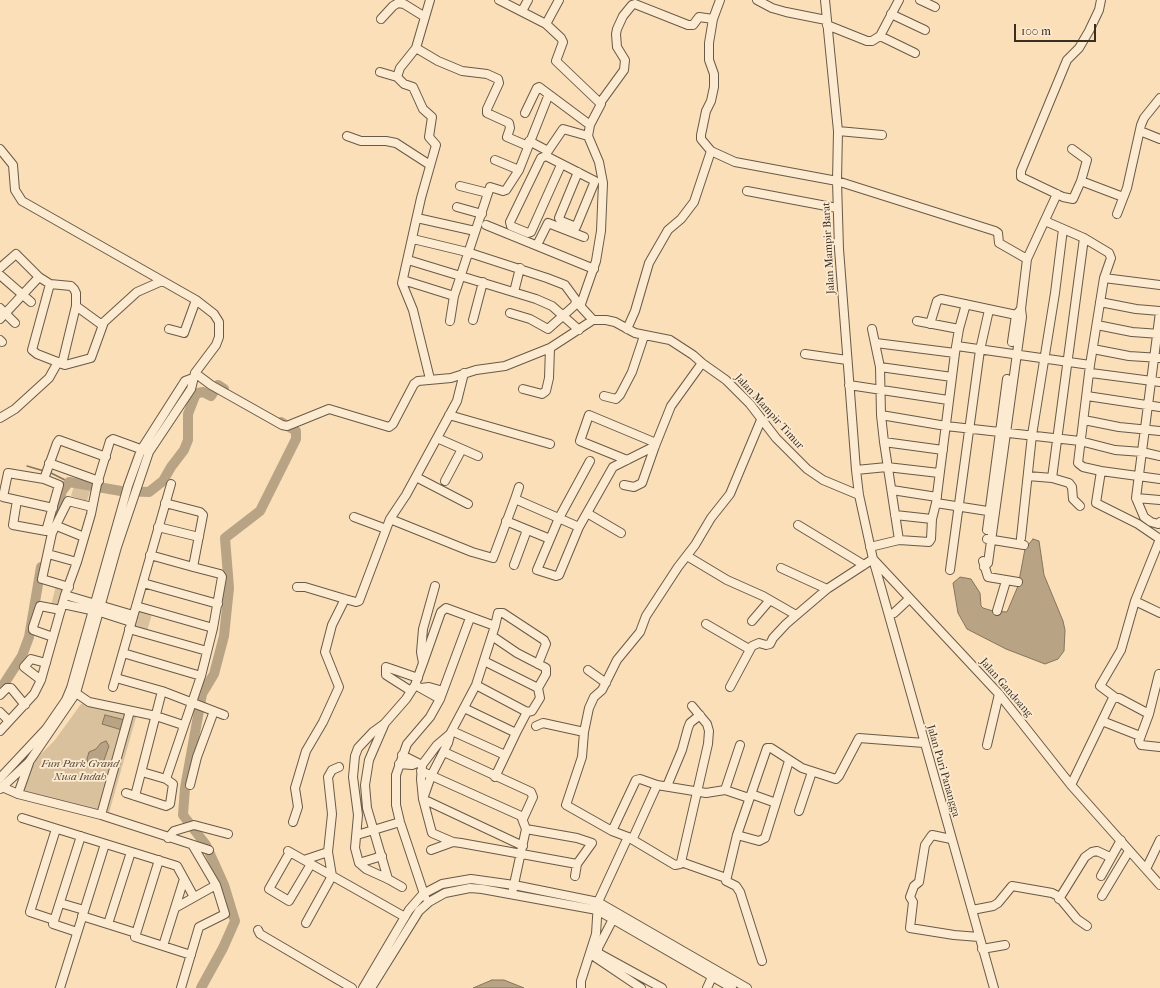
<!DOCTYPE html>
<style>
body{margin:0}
#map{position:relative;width:1160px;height:988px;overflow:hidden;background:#fadfb8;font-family:"IM FELL French Canon",serif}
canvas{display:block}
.scale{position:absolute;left:1014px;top:24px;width:82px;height:18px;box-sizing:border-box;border:2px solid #382e22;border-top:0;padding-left:5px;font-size:12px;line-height:14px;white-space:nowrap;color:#382e22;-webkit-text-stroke:3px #fcead1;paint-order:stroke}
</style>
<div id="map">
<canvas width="1160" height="988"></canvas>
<div class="scale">100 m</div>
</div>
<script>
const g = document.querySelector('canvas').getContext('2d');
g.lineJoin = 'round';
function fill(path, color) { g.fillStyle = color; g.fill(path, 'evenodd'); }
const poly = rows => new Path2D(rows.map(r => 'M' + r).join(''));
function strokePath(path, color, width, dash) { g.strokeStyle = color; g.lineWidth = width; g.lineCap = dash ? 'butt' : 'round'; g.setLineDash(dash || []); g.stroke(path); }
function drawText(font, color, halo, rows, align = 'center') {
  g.font = font + ' "IM FELL French Canon",serif'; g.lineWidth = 3.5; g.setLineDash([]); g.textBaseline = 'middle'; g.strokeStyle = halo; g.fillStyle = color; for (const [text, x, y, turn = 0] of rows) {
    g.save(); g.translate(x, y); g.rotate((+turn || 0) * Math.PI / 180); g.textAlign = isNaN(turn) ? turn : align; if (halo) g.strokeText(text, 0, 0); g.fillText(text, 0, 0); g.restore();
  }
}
const green = poly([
 [74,486,90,491,87,501,71,496],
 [56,586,66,589,61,608,51,605],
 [138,610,152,614,147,631,132,627],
 [89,702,137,714,107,820,23,795,32,763,55,740,81,704]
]);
const water = poly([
 [1033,539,1039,541,1044,575,1063,621,1065,630,1064,651,1058,659,1045,664,1006,649,967,629,958,613,953,583,960,577,971,579,980,593,981,606,983,608,993,611,1007,612,1018,586,1025,549,1033,539],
 [105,715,125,720,122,730,102,724,105,715],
 [106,741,109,746,103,763,89,766,87,759,89,752,96,749,101,743,106,741],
 [492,980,504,980,524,988,473,988,492,980]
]);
const stream = poly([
 [27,466,44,471],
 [49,472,69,482]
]);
const river = poly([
 [50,533,62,491,69,482,121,491,149,492,163,481,171,467,184,450,188,440,188,414,195,396,198,393,203,392,211,396,218,385,224,389],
 [0,690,22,656,29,637,41,567],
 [201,988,223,948,235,921,224,885,206,845,183,815,185,788,202,694,214,674,224,636,229,588,225,538,260,511,296,439,296,431,281,422]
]);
const minor = poly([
 [430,0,416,48,400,68,397,77,404,84,413,87,423,109,432,117,429,137,436,145,421,198,402,283,413,310,430,379],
 [499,0,546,24,561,38,563,42,556,61,601,104,590,125,588,136,599,162,603,183,601,231,596,261,581,304,581,307,593,320],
 [720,0,713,19,709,43,709,60,714,74,714,87,711,101,706,111,701,135,701,139,711,151,735,162,837,181,995,231,998,233,999,243,1027,259],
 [757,0,772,8,786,12,826,20],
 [825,0,838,131,837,181,839,249,856,470,859,495,873,559,999,694,1071,785,1160,885],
 [920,0,935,7],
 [522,11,528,0],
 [891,14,925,30],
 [381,19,393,6,398,3,404,4,425,17],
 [546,24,559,0],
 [827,25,867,41,872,41,880,36,899,0],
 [880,36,915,53],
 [416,48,438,61,462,71,487,74,498,79,499,83,487,109,487,113,509,123,510,128,507,137,528,146],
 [380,72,397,77],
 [600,103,624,70,625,60,617,47,616,34,617,29,623,16,632,5,635,4,688,25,693,25,699,17,713,19],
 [525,113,537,88,539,87,590,125],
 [838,131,882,135],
 [1140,131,1160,139],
 [347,136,361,141,386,141,396,143,430,165],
 [529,141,548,151,563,129,588,136],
 [0,149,13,165,15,190,22,201,196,300,214,314,219,322,219,337,216,345,195,373,211,385,282,425,287,426,329,409,389,427,393,424,414,384,418,381,451,378,476,370,505,366,550,348,593,320,606,320,615,322,635,333,670,340,693,355,702,363,726,380,750,404,776,438,807,469,823,480,859,495],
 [1072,149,1087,160,1081,181,1073,199,1063,197,1021,177,1021,171,1067,60,1079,48,1089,31,1099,10,1101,0],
 [495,160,519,170],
 [561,165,531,232,528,233,511,226,510,222,541,158,546,156,595,181,576,227,561,221,559,218,578,172],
 [1081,181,1123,197],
 [460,186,488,193],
 [747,191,837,208],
 [457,207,482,214],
 [1117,214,1127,188,1141,125,1144,118,1160,98],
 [417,218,475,231],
 [1045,221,1084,238,1109,253,1111,258,1104,278,1160,285],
 [486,225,594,269],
 [413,239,467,252,547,278,565,285,576,300,575,305,548,329,530,319,510,313],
 [537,245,548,223,584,237],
 [408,260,536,299,552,306,579,330],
 [0,268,16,254,39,277,50,284,71,286,74,289,76,293,76,306,102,325],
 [0,275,31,302],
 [1104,278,1090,365,1078,463,1083,467,1101,471,1160,479],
 [403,280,454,296],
 [50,284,32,350,37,354,65,365,91,358,104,322,137,292,162,281],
 [514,292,520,268],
 [1100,302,1136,309,1160,311],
 [0,308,15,323],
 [1160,312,1136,498,1144,517,1151,522,1158,524,1160,522],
 [0,319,39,277],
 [473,320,483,282],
 [450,321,454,296,490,187,503,191,506,190,519,170,547,99],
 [917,321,959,329],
 [930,324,937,301,941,299,1021,316],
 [1097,325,1132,332,1160,334],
 [169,329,184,333,196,300],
 [627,329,635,311,649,263,668,230,681,219,694,202,711,151],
 [0,340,2,342],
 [1012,342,1016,315,1021,309],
 [876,343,955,353],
 [957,346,1090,365],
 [1093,349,1129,356,1160,358],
 [805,354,847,360],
 [62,364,76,306],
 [880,367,952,377],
 [1091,373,1160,382],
 [849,385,948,400],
 [523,389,542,394,546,391,549,378,550,348],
 [604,396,616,399,620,395,632,372,644,336],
 [1087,396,1160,407],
 [449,415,550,444],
 [881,415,946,426,1080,441,1115,450,1142,452,1160,456],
 [0,418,15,409,49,378,58,362],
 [1084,420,1119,427,1160,431],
 [437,438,478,456],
 [884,442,943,450],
 [627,460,580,441,589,415,656,443],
 [590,461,559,518,537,570,556,576,559,575,579,527,613,467,655,446],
 [49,463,99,481],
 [856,470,887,467,939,473],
 [1101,471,1096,503,1138,524,1160,539],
 [1028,476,1052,478,1069,483,1072,487,1073,499,1080,506],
 [416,477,468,504],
 [1052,478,1084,238],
 [445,481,462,449],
 [624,485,634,487,642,483,655,446,671,406,702,363],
 [892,490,937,497],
 [1136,498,1160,500],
 [515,499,519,487],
 [17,500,13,525,46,531,59,485,44,479],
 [936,503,955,353,959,329,966,304],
 [53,508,3,497,8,473,44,479,57,443,59,440,106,457],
 [587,513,621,533],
 [895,515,932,519],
 [354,517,386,529],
 [390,519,472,552,493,558,515,499,579,527],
 [506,521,550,539],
 [798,525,864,565],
 [57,526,84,537],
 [158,527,199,537],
 [987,530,1007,379],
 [1021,538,1032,435,1055,293,1063,229],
 [987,539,1024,545],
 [899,540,929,542,931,539,932,519,936,503,994,512],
 [870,547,899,540,884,442,881,415,880,367,872,329],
 [48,554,77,562],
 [150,555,193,567],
 [687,556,727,580,763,596,796,615],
 [983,561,988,577,1018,582],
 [514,565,527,530],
 [984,567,988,563,1006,433,1022,317,1021,309,1027,259,1057,194],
 [781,568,827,589],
 [950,570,980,350,989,310],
 [143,583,218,604],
 [69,587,42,579,52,533,68,501,92,507],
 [297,587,305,587,345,599,356,602,359,601,390,519,406,495,457,401,464,373],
 [65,595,133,615],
 [1135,601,1160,613],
 [63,604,100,612,131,622],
 [136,606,213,628],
 [997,611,1006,581],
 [894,613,909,599],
 [752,621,770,600],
 [706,624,749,649],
 [129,629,207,651],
 [492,636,517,653,546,668,546,674,538,688],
 [53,637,33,630,33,627,40,606,61,610],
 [123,653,201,676],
 [484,661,538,688,540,698,532,711,527,712],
 [423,663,441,612,446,608,495,626,498,613,503,613,544,640,546,644,538,664],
 [588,670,606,683],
 [1159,674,1149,714,1139,741,1141,745,1160,747],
 [116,678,162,691,224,715],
 [41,680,24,667,31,659,46,663],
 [415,685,423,663,421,652,423,629,435,586],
 [476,685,527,712,516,733],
 [113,687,171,484],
 [730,687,752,646,759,643,766,645,770,644,773,638,786,624,827,589,873,559,994,988],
 [421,688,429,687,443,691],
 [411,691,386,675,386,667,418,678],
 [76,693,89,702,156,716,183,725],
 [0,695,7,688,11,688,25,705],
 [1116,698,1100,686,1121,650,1135,601,1160,539],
 [464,708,516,733,495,777],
 [0,712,9,721],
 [1102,721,1140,736],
 [384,724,373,732,358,748,355,756,353,777,358,815,355,848,359,863,366,869,388,879,402,887],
 [536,726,543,723,584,732],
 [0,731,34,694,41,680,65,595,77,562,91,514,97,484,110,441,113,439,146,451],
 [452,731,505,755],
 [450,735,448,743,431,776,423,799,523,846],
 [740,745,725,790,749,798],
 [987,745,999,694],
 [444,752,531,792,533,797,523,819],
 [402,755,422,765,437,745,450,734,476,685,495,626],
 [399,764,412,765,417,763],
 [422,766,421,779,423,799,432,833,453,842],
 [421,771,521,816,526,829,513,889],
 [142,772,166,779],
 [0,778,46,729,66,700,71,688,128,486,141,450,185,381,193,378],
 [190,785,197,757,214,711],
 [1071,785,1113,698,1119,698,1149,714],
 [0,786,18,794,101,815,209,850],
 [667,786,682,750,688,728,690,723,700,715],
 [0,789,29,762,76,693,117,547,149,452,191,389,195,373],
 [126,793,166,806,170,804,173,784,166,779,201,676,213,628,222,577,220,574,193,567,203,515,200,512,165,503],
 [18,794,29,763],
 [751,794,776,803],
 [135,796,162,691],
 [799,811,812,772],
 [101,815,130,711],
 [22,818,177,866,194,897],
 [293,822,298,807,295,788,306,751,323,722,339,687,325,652,332,625,345,599],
 [526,829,577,838,592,843,577,864,575,876],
 [612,831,636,780,640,779,657,785],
 [357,835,400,822],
 [737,835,759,841,765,838,789,761],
 [628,837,675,865,680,864,681,862,708,744,709,731,707,724,692,706],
 [168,838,174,831,194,825,228,834],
 [633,838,657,785,706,793,725,790],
 [951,839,932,835,925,845,919,882,914,886,910,897,913,902,910,928,954,935,979,937],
 [431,850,453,842,461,843,577,864],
 [288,851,405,917],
 [290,852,269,889,289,901,311,864],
 [159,860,135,937,191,955],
 [304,860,328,852],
 [681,862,726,878],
 [359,863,382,856],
 [1146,869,1160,840],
 [1101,876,1121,840],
 [388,879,367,808,365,785,369,760,385,723,406,699,415,685,440,699],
 [1102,896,1129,851],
 [425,897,400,822,396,805,396,775,407,744,430,717,440,699,470,618],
 [1059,899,1085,857,1092,852,1097,851,1110,857],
 [60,903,84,910],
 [175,908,216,885],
 [972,910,993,906,998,903,1012,886,1052,893,1058,896,1077,919,1087,926],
 [82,916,136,933],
 [613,919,598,948,598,953,662,988],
 [54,920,30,912,56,829],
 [306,923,332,876,328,852,332,814,328,777,332,770,339,767],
 [108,924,131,852],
 [258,930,260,934,352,988],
 [77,932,53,924,81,836],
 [163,946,184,879],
 [982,949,1005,945],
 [592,955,641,988],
 [762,961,740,892,736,886,726,881,737,835,767,748,771,748,802,768,836,779,839,776,859,738,924,743],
 [60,988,105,844],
 [181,988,199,927,225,914,216,885,193,846],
 [363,988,409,910,423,894,442,884,471,879,514,885,598,902,747,988],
 [371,988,419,911,429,902,445,893,470,888,482,889,597,910,732,988],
 [581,988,581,981,596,934,598,902,628,837,612,831,566,805,582,757,584,732,589,708,594,697,602,690,617,660,640,632,646,616,678,567,695,545,711,518,730,494,761,420],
 [707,988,712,977]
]);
const streetNames = [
 ["Jalan Mampir Barat",829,248,-93],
 ["Jalan Mampir Timur",769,412,48],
 ["Jalan Gandoang",1006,688,49],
 ["Jalan Puri Panangga",943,771,74]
];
const parkNames = [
 ["Fun Park Grand",80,764],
 ["Nusa Indah",80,777]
];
fill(green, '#d9c19e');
fill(water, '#b8a385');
strokePath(water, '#85745d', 1);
strokePath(stream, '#85745d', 1.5);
strokePath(river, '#b8a385', 10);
strokePath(minor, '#685a48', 10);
strokePath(minor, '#fcead1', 8);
drawText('11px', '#382e22', '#fcead1', streetNames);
drawText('italic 11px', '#584b3b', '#fcead1', parkNames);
</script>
